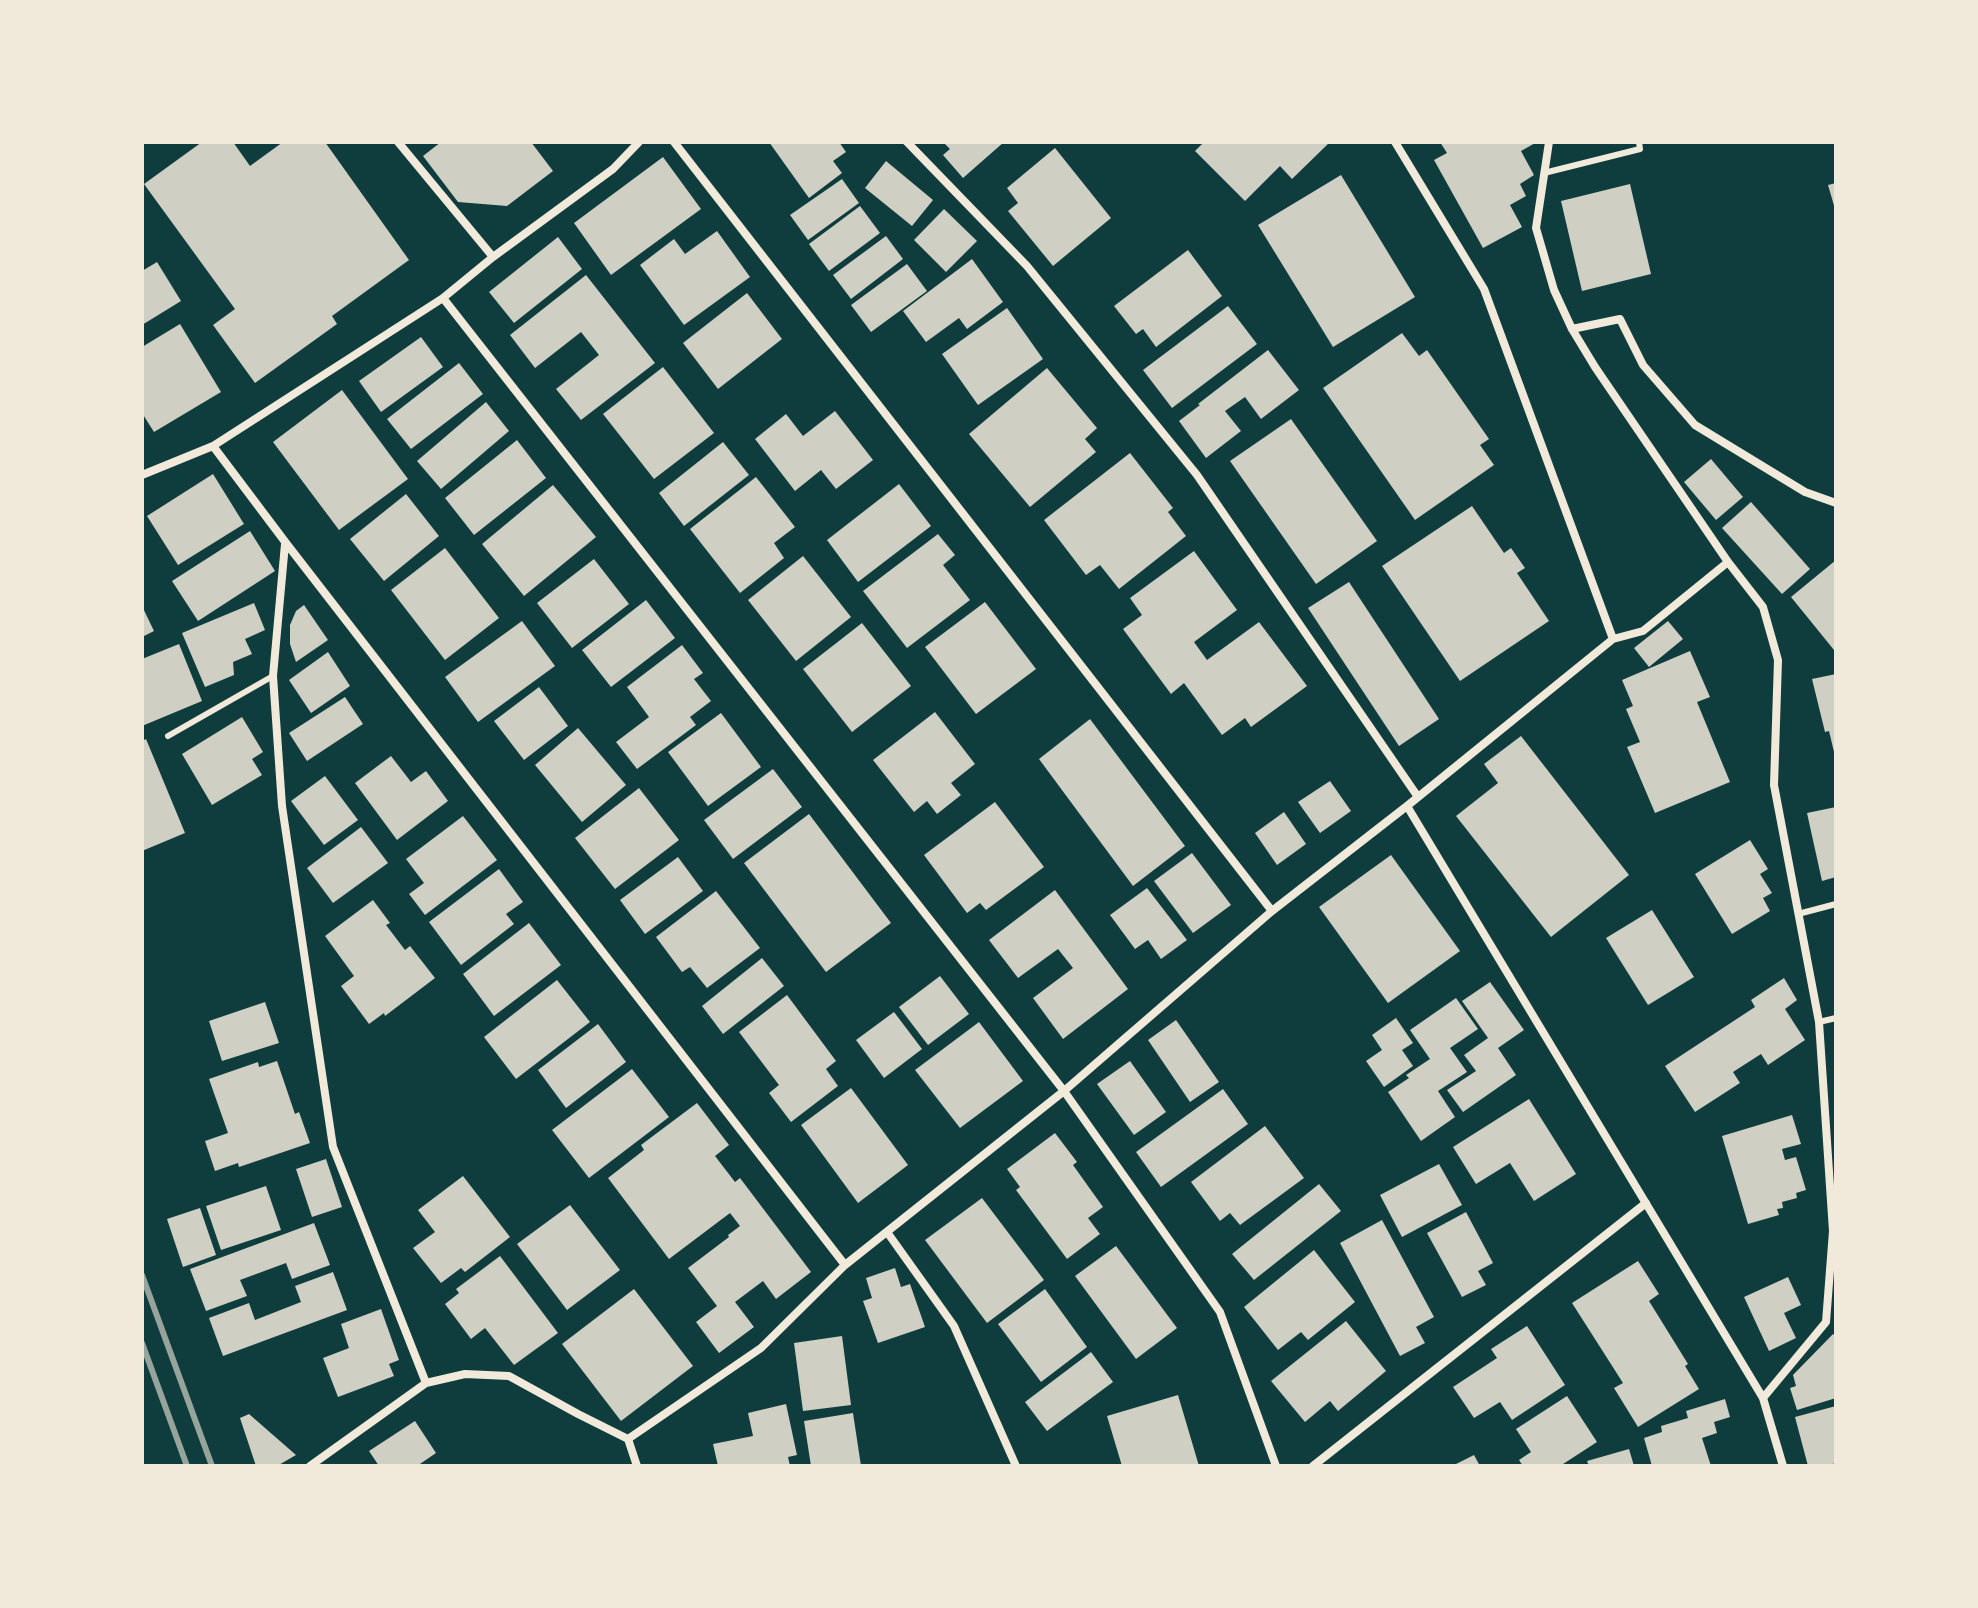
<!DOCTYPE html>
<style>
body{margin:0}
#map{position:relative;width:1978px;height:1608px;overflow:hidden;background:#0f3d3e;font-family:"Source Sans 3",sans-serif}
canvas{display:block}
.frame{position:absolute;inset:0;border:144px solid #f1e9da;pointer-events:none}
</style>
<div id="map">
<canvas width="1978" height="1608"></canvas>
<div class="frame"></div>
</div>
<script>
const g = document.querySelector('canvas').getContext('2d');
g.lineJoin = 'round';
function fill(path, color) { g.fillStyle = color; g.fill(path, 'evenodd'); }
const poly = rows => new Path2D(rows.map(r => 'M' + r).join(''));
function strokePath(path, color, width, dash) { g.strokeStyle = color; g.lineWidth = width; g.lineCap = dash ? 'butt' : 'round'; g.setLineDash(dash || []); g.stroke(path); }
const building = poly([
 [202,142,233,142,250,166,283,142,325,142,409,260,332,316,337,324,255,383,213,325,235,309,144,184],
 [441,142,531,142,553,171,507,206,458,202,423,156],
 [769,142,839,142,846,152,833,161,842,173,809,198],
 [943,142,1004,142,963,178,943,155,950,149],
 [1204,142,1330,142,1292,179,1280,166,1245,201,1195,151],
 [1440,142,1537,142,1521,151,1534,175,1520,184,1526,196,1510,205,1522,227,1483,248,1434,160,1447,153],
 [1055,148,1111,218,1053,266,1008,211,1018,203,1007,188],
 [663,157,701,209,611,275,574,223],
 [886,161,933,200,912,226,865,188],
 [1341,175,1415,297,1333,347,1258,225],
 [842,179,859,203,808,240,790,215],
 [1836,183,1836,209,1835,209,1828,185],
 [1630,184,1651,274,1582,291,1561,201],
 [860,206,880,233,829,271,809,244],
 [944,209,977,241,946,272,914,240],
 [717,231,750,277,684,325,640,265,674,239,685,254],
 [886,236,903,259,851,299,833,275],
 [558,237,582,269,514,323,489,292],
 [1188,250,1222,296,1156,347,1143,329,1136,334,1114,306],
 [972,259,1003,302,967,329,959,318,926,342,903,311],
 [157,262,181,301,142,325,142,271],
 [907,264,927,291,871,332,851,305],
 [586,275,655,363,581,420,556,389,599,355,581,332,535,368,510,335],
 [747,293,782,339,718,389,683,343],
 [1228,306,1257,344,1172,408,1143,370],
 [1007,308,1043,359,978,405,942,354],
 [180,324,221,392,154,432,142,413,142,347],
 [1402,333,1419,356,1427,350,1489,439,1480,445,1494,465,1415,520,1323,388],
 [421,337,443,367,381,412,359,381],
 [1268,350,1299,390,1261,419,1245,397,1225,411,1241,431,1206,458,1179,421,1200,405,1198,404],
 [459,363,483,394,411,449,387,419],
 [663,367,714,433,654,479,603,414],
 [1047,368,1097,428,1085,439,1096,452,1030,507,969,434],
 [342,390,408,479,339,530,273,442],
 [486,402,509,431,441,489,417,461],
 [835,411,873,460,836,489,821,470,795,491,755,439,786,414,803,436],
 [1291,419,1377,541,1316,584,1230,461],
 [517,440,546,478,474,535,445,498],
 [723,442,749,475,684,526,659,493],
 [1130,453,1173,508,1168,512,1186,536,1119,589,1100,565,1086,575,1044,520],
 [1711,459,1743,497,1716,520,1684,482],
 [213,474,244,524,178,565,147,516],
 [756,477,795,527,774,543,784,558,740,593,690,529],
 [899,484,931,526,858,582,827,540],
 [553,485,596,537,524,596,482,544],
 [406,494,439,536,384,581,350,539],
 [1751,502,1810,569,1782,594,1722,528],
 [1472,506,1504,553,1511,548,1525,568,1517,573,1549,621,1460,681,1382,566],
 [250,531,275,571,198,621,172,581],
 [938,534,955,555,943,565,970,600,907,648,863,591],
 [445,548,499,618,445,660,391,590],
 [1194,551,1237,610,1194,642,1207,660,1259,622,1307,686,1251,727,1245,718,1222,735,1184,683,1171,694,1123,629,1142,615,1130,598],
 [803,556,851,617,796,661,748,600],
 [594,559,629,604,572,648,537,603],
 [1836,560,1836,648,1834,650,1791,597],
 [1349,582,1439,719,1399,746,1308,608],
 [646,600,675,638,611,687,582,650],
 [985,602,1036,669,976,714,925,647],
 [254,603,265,630,245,639,252,654,233,662,234,675,205,687,182,633],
 [304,605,328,640,296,662,290,644,290,625,296,611],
 [142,606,154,631,142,637],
 [522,621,555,666,478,722,445,677],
 [1668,621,1683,639,1649,667,1634,648],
 [862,623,911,686,852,732,803,669],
 [179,644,202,701,142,726,142,659],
 [682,645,703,673,694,679,711,701,690,717,696,725,637,769,616,742,649,717,627,687],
 [1690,651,1710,697,1697,702,1730,782,1655,813,1627,747,1640,742,1626,709,1633,706,1622,680],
 [328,652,350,686,311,713,289,680],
 [1836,674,1836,756,1835,756,1829,731,1825,732,1812,679],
 [539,687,568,726,524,760,494,721],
 [345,697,363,724,307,761,289,733],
 [935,712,975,764,951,783,961,795,937,814,927,801,914,812,873,760],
 [721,713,761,767,708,806,668,752],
 [242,717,263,752,252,759,262,775,212,805,182,754],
 [1090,719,1185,846,1133,886,1039,759],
 [578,728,626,785,582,822,535,765],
 [1521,736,1629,875,1551,937,1456,816,1498,783,1484,764],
 [146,739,185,833,142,851,142,741],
 [391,756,411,782,426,771,448,801,397,840,355,783],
 [773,769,802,807,733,859,704,820],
 [325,776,358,820,324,845,291,801],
 [1330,781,1351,811,1320,833,1298,802],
 [639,788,679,840,615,889,575,838],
 [995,802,1044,867,986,910,980,903,967,913,924,855],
 [1836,807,1836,877,1822,881,1807,813],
 [1284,812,1306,844,1277,865,1255,833],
 [809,814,891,923,826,972,744,863],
 [463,816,497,860,425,915,409,894,424,883,406,859],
 [361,827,388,863,333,903,307,868],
 [1750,840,1768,869,1760,874,1772,893,1763,898,1770,911,1732,934,1695,874],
 [1192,853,1231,905,1193,933,1154,881],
 [1391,855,1460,951,1388,1003,1319,907],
 [678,857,703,891,645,934,620,900],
 [499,869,523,902,506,914,514,924,461,965,429,922],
 [1147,888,1187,940,1161,959,1148,940,1135,949,1110,915],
 [1055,890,1128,989,1063,1039,1033,998,1073,968,1058,949,1018,978,989,940],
 [716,891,760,948,707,988,690,967,682,972,656,937],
 [373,900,390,923,386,925,405,950,410,946,435,978,385,1016,384,1013,369,1024,341,986,354,976,325,936],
 [1652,910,1694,977,1648,1005,1606,938],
 [529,923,561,965,494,1016,463,974],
 [762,958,784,986,723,1034,702,1006],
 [940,976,969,1014,928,1045,899,1007],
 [1784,978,1797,1000,1785,1009,1805,1040,1768,1065,1761,1054,1733,1072,1740,1083,1695,1112,1665,1066,1755,1007,1751,1000],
 [557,980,590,1022,516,1079,484,1037],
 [1490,982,1524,1030,1498,1048,1516,1075,1463,1112,1447,1090,1476,1071,1464,1055,1488,1038,1462,1001],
 [787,995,836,1061,826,1069,838,1086,791,1122,769,1093,779,1085,739,1032],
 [1456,998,1478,1029,1450,1048,1467,1072,1438,1091,1455,1117,1421,1141,1388,1092,1409,1078,1406,1075,1430,1059,1410,1030],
 [265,1002,279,1043,222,1061,209,1021],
 [894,1012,922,1049,884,1078,856,1040],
 [1396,1018,1413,1043,1402,1050,1413,1066,1384,1087,1366,1061,1382,1050,1372,1035],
 [1176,1020,1219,1082,1190,1102,1148,1040],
 [979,1022,1023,1081,960,1128,915,1070],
 [598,1024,626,1062,566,1108,538,1070],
 [277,1061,295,1114,299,1112,310,1143,239,1167,238,1163,215,1171,205,1141,228,1133,209,1079,258,1062,259,1067],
 [1130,1061,1166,1112,1134,1135,1097,1084],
 [632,1069,669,1117,589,1178,552,1130],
 [851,1088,908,1165,858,1203,801,1125],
 [1223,1089,1248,1124,1161,1187,1136,1152],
 [1529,1099,1576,1174,1534,1201,1510,1163,1476,1184,1453,1147],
 [697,1103,729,1145,715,1156,735,1182,740,1178,811,1272,776,1299,763,1281,735,1302,754,1327,719,1353,696,1322,717,1306,688,1268,729,1237,728,1235,740,1226,730,1213,669,1259,608,1178,644,1150,641,1145],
 [1792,1115,1801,1144,1782,1149,1785,1160,1796,1157,1806,1190,1796,1193,1797,1198,1782,1202,1783,1208,1777,1209,1779,1215,1748,1224,1722,1136],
 [1265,1126,1304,1178,1240,1225,1230,1213,1220,1221,1191,1182],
 [1055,1133,1077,1162,1073,1165,1103,1207,1088,1218,1100,1234,1067,1259,1016,1190,1020,1187,1007,1169],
 [326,1159,342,1207,312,1217,296,1169],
 [1439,1164,1462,1205,1402,1237,1380,1195],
 [463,1176,510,1237,465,1272,461,1268,441,1283,413,1248,435,1232,418,1210],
 [1319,1184,1341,1211,1254,1280,1232,1254],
 [266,1186,281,1230,221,1250,206,1206],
 [982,1198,1044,1280,987,1323,925,1240],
 [570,1205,620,1270,567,1310,517,1244],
 [200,1208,216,1255,183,1267,167,1219],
 [1466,1212,1493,1263,1478,1271,1486,1285,1462,1297,1427,1233],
 [1382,1220,1434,1317,1416,1327,1425,1343,1400,1356,1340,1243],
 [314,1223,330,1265,292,1279,286,1263,240,1280,247,1296,206,1311,190,1269],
 [1116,1246,1177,1328,1136,1359,1075,1276],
 [1314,1250,1355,1302,1308,1340,1301,1332,1278,1350,1244,1307],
 [500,1256,558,1333,514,1365,485,1328,471,1339,445,1304,459,1293,456,1289],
 [1638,1261,1659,1294,1649,1301,1688,1364,1685,1366,1699,1389,1638,1427,1614,1388,1623,1383,1572,1303],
 [895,1268,901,1287,910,1284,925,1327,878,1343,863,1301,872,1298,866,1278],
 [333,1272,347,1310,223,1356,209,1318,249,1303,255,1320,301,1302,295,1286],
 [1788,1277,1801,1305,1784,1313,1796,1338,1769,1351,1744,1297],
 [634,1289,693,1366,621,1421,562,1344],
 [1045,1289,1087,1347,1041,1382,998,1324],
 [381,1309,399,1360,389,1364,394,1376,338,1397,323,1358,349,1348,341,1324],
 [1346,1321,1386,1371,1338,1411,1330,1401,1305,1422,1271,1381],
 [1527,1326,1565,1385,1512,1420,1500,1402,1474,1418,1453,1387,1497,1358,1491,1349],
 [1833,1334,1836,1337,1836,1398,1797,1410,1790,1388,1796,1386,1793,1375],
 [842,1336,851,1405,803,1411,794,1343],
 [1091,1352,1113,1382,1047,1431,1025,1402],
 [1178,1395,1199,1466,1122,1466,1107,1416],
 [1567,1396,1597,1442,1560,1466,1523,1466,1519,1460,1531,1452,1516,1429],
 [1725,1399,1730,1417,1714,1422,1717,1433,1702,1438,1711,1466,1652,1466,1644,1438,1662,1432,1661,1426,1688,1418,1686,1411],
 [786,1404,797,1455,788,1457,790,1466,718,1466,713,1444,753,1436,748,1413],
 [1836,1406,1836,1463,1825,1466,1808,1466,1795,1417],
 [853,1413,861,1466,811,1466,804,1421],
 [249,1414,296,1455,277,1466,256,1466,240,1418],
 [415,1421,436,1453,417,1466,379,1466,369,1451],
 [1629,1449,1634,1466,1589,1466,1587,1461],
 [1474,1455,1480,1466,1452,1466]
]);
const service = poly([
 [1544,173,1640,149,1639,142],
 [168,736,273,676],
 [1798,914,1836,904],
 [1819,1022,1836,1018]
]);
const minor = poly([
 [398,142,493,257],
 [674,142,1272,911],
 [907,142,1027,266,1197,475,1418,797],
 [1395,142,1484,289,1613,639],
 [1549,142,1536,228,1554,290,1572,329,1595,367,1728,562,1763,607,1778,660,1774,785,1819,1022,1833,1231,1826,1322,1763,1398],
 [443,298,1064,1091,1220,1312,1276,1466],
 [1572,329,1620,319,1643,365,1695,425,1805,492,1836,503],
 [213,446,286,543,845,1265],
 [142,475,213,446,443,298,493,257,613,169,639,142],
 [285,544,273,676,282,806,333,1147,426,1383,310,1466],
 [1407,806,1763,1398,1783,1466],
 [887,1232,954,1326,1016,1466],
 [426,1383,465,1374,509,1376,578,1414,628,1439,637,1466],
 [628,1439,761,1348,845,1265,1064,1091,1272,911,1407,806,1613,639,1643,631,1728,562],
 [1313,1466,1646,1203]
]);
const rail = poly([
 [142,1275,212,1466],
 [142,1343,187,1466]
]);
fill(building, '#cfcfc3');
strokePath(service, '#f1e9da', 6);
strokePath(minor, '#f1e9da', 8);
strokePath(rail, '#97a49c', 6);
</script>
